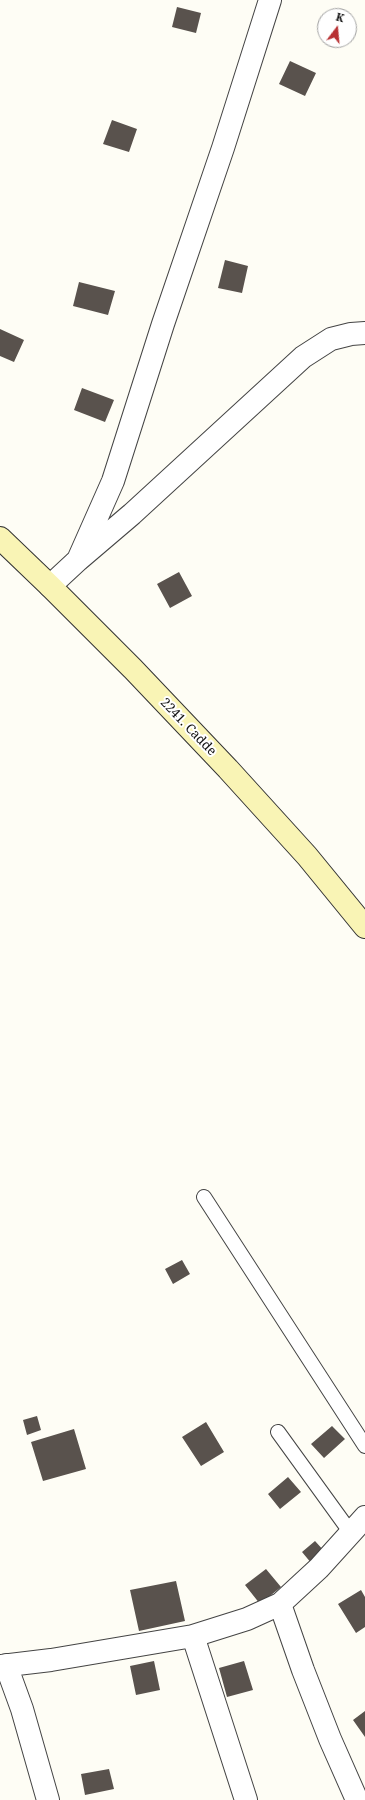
<!DOCTYPE html>
<style>
body{margin:0}
#map{position:relative;width:365px;height:1800px;overflow:hidden;background:#fefdf5;font-family:"Noto Serif",serif}
canvas{display:block}
.north{position:absolute;left:317px;top:8px;width:40px;height:40px;box-sizing:border-box;background:#fff;border:1px solid #a0a0a0;border-radius:50%;rotate:16deg;font-size:11px;font-weight:700;line-height:16px;text-align:center;color:#111}
.north::after{content:'';display:block;margin:auto;width:14px;height:18px;background:#b83133;clip-path:polygon(50% 0,100% 100%,50% 72%,0 100%)}
</style>
<div id="map">
<canvas width="365" height="1800"></canvas>
<div class="north">K</div>
</div>
<script>
const g = document.querySelector('canvas').getContext('2d');
g.lineJoin = 'round';
function fill(path, color) { g.fillStyle = color; g.fill(path, 'evenodd'); }
const poly = rows => new Path2D(rows.map(r => 'M' + r).join(''));
function strokePath(path, color, width, dash) { g.strokeStyle = color; g.lineWidth = width; g.lineCap = dash ? 'butt' : 'round'; g.setLineDash(dash || []); g.stroke(path); }
function drawText(font, color, halo, rows, align = 'center') {
  g.font = font + ' "Noto Serif",serif'; g.lineWidth = 4; g.setLineDash([]); g.textBaseline = 'middle'; g.strokeStyle = halo; g.fillStyle = color; for (const [text, x, y, turn = 0] of rows) {
    g.save(); g.translate(x, y); g.rotate((+turn || 0) * Math.PI / 180); g.textAlign = isNaN(turn) ? turn : align; if (halo) g.strokeText(text, 0, 0); g.fillText(text, 0, 0); g.restore();
  }
}
const building = poly([
 [177,7,201,13,196,33,172,27],
 [290,61,316,73,305,96,279,84],
 [112,120,137,129,129,152,103,144],
 [225,260,248,266,242,293,218,288],
 [79,282,115,291,108,315,73,306],
 [0,329,24,340,14,362,0,356],
 [82,388,114,400,105,422,74,410],
 [179,572,192,596,170,608,157,584],
 [182,1260,190,1274,173,1284,165,1269],
 [37,1416,41,1430,27,1435,23,1420],
 [206,1422,224,1452,201,1466,182,1437],
 [332,1426,345,1439,324,1458,311,1444],
 [74,1429,86,1469,43,1481,31,1442],
 [288,1477,301,1492,280,1509,268,1494],
 [315,1541,325,1552,312,1564,302,1552],
 [266,1569,281,1587,260,1604,245,1585],
 [176,1581,185,1621,139,1631,130,1590],
 [361,1590,365,1597,365,1627,356,1633,338,1604],
 [154,1661,160,1690,136,1695,130,1666],
 [244,1661,253,1690,227,1697,219,1668],
 [365,1711,365,1737,353,1720],
 [109,1769,114,1789,85,1795,81,1774]
]);
const lane = poly([
 [204,1197,365,1446],
 [278,1432,351,1533]
]);
const street = poly([
 [78,560,113,481,163,324,223,148,270,0],
 [50,586,78,560,132,514,303,357,331,339,351,334,365,333],
 [280,1604,303,1670,330,1739,357,1800],
 [193,1636,246,1800],
 [6,1665,22,1709,48,1800],
 [0,1666,51,1660,193,1636,247,1619,280,1604,319,1568,365,1517]
]);
const secondary = poly([
 [0,538,50,586,133,669,228,769,307,856,365,927]
]);
const streetNames = [
 ["2241. Cadde",188,727,46]
];
fill(building, '#59524d');
strokePath(lane, '#444', 16);
strokePath(street, '#444', 24);
strokePath(secondary, '#333', 24);
strokePath(lane, '#fff', 14);
strokePath(street, '#fff', 22);
strokePath(secondary, '#f9f4b5', 22);
drawText('13px', '#111', '#fff', streetNames);
</script>
